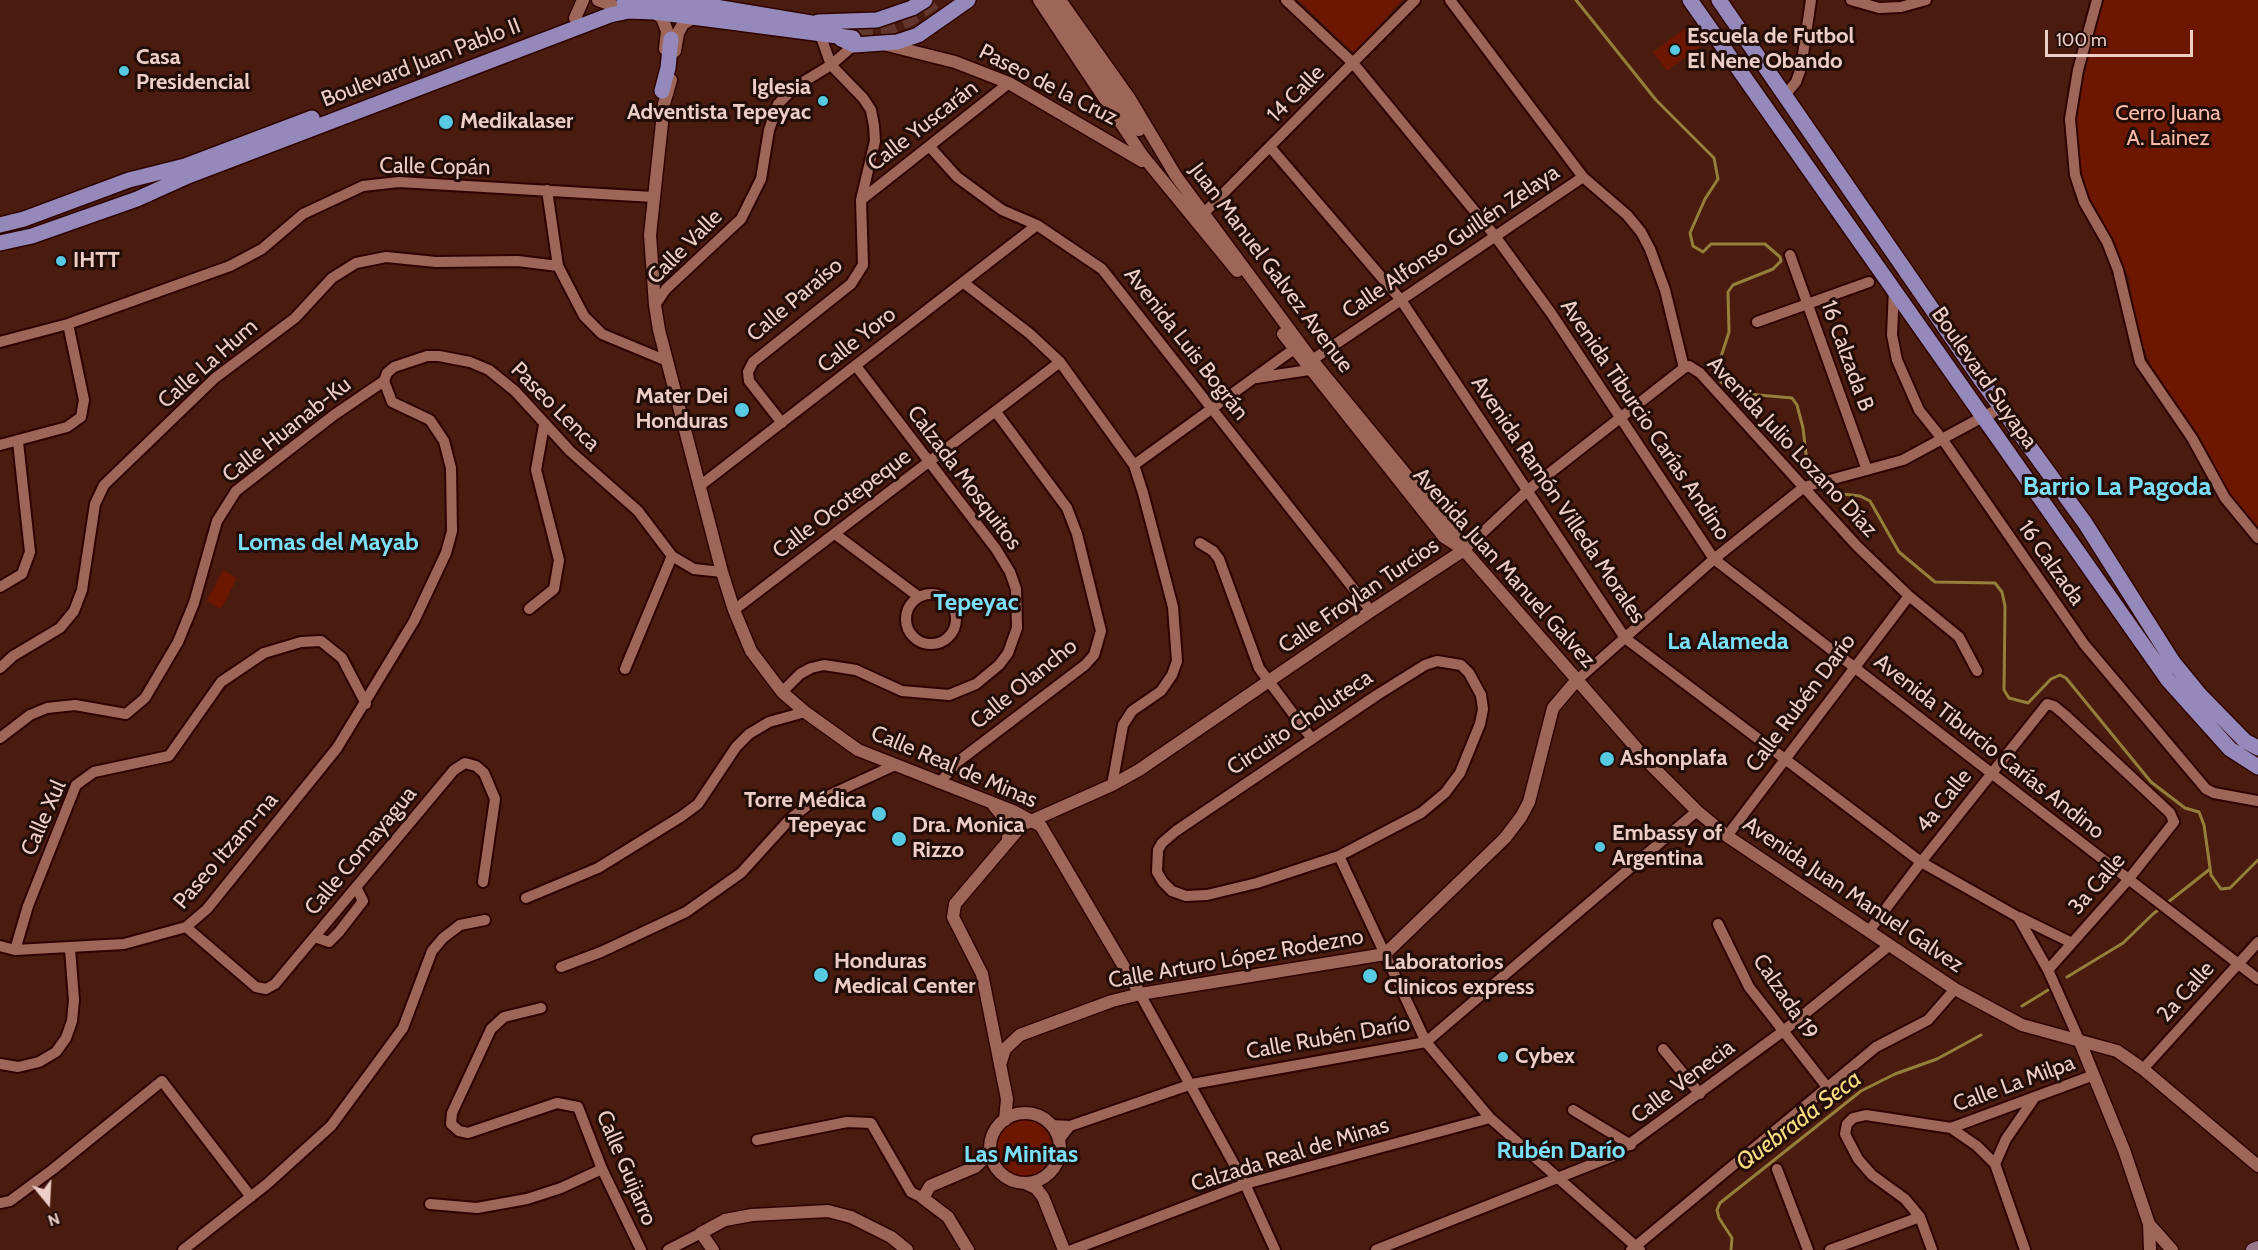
<!DOCTYPE html>
<meta charset="utf-8">
<style>
body{margin:0}
#map{position:relative;width:2258px;height:1250px;overflow:hidden;background:#4a1b0f;font-family:Cabin,sans-serif}
canvas{display:block}
.north{position:absolute;left:18px;top:1172px;width:60px;height:60px;-webkit-text-stroke:4px #220d08;paint-order:stroke;rotate:162deg;font-size:16px;font-weight:700;line-height:24px;text-align:center;color:#edcec6}
.north::after{content:'';display:block;margin:auto;width:21px;height:27px;background:#edcec6;clip-path:polygon(50% 0,100% 100%,50% 72%,0 100%)}
.scale{position:absolute;left:2045px;top:30px;width:148px;height:27px;box-sizing:border-box;border:3px solid #edcec6;border-top:0;padding-left:8px;font-size:18px;line-height:21px;white-space:nowrap;color:#edcec6;-webkit-text-stroke:4px #220d08;paint-order:stroke}
</style>
<div id="map">
<canvas width="2258" height="1250"></canvas>
<div class="north">N</div>
<div class="scale">100 m</div>
</div>
<script>
const g = document.querySelector('canvas').getContext('2d');
g.lineJoin = 'round';
function fill(path, color) { g.fillStyle = color; g.fill(path, 'evenodd'); }
const poly = rows => new Path2D(rows.map(r => 'M' + r).join(''));
function strokePath(path, color, width, dash) { g.strokeStyle = color; g.lineWidth = width; g.lineCap = dash ? 'butt' : 'round'; g.setLineDash(dash || []); g.stroke(path); }
function drawText(font, color, halo, rows, align = 'center') {
  g.font = font + ' Cabin,sans-serif'; g.lineWidth = 6; g.setLineDash([]); g.textBaseline = 'middle'; g.strokeStyle = halo; g.fillStyle = color; for (const [text, x, y, turn = 0] of rows) {
    g.save(); g.translate(x, y); g.rotate((+turn || 0) * Math.PI / 180); g.textAlign = isNaN(turn) ? turn : align; if (halo) g.strokeText(text, 0, 0); g.fillText(text, 0, 0); g.restore();
  }
}
const green = poly([
 [1298,0,1402,0,1354,53],
 [2094,0,2258,0,2258,527,2230,494,2201,439,2152,368,2137,331,2129,277,2084,188,2078,155,2076,104],
 [1687,27,1701,46,1667,71,1653,52],
 [223,570,237,578,221,609,207,601],
 '996 1148a28 28 0 1 1 56 0a28 28 0 1 1-56 0Z'
]);
const stream = poly([
 [1576,0,1656,100,1714,158,1718,179,1705,199,1690,233,1693,246,1703,252,1711,244,1765,244,1780,257,1781,261,1773,269,1733,285,1728,292,1729,332,1718,366,1718,376,1721,382,1737,393,1792,398,1797,405,1803,428,1808,471,1813,482],
 [1818,486,1826,492,1860,496,1870,501,1899,552,1935,582,1995,583,2002,592,2005,606,2004,690,2009,698,2028,703,2051,679,2060,675,2066,678,2151,782,2185,808,2199,812,2204,825,2211,875,2221,889,2230,888,2258,860],
 [2067,977,2123,943,2153,914,2210,869],
 [2022,1006,2048,990],
 [1731,1250,1732,1238,1719,1218,1717,1210,1720,1203,1861,1091,1895,1074,1937,1059,1981,1035]
]);
const primaryTunnel = poly([
 [835,27,865,31,888,28,909,19,937,0]
]);
const minor = poly([
 [1286,0,1353,63,1495,236,1551,313,1714,559,2258,979],
 [1450,0,1583,177,1627,215,1641,232,1650,249,1665,290,1684,368],
 [1851,0,1879,8,1901,7,1926,0],
 [2097,0,2078,70,2070,119,2075,175,2084,202,2107,242,2118,270,2140,362,2192,438,2225,498,2258,538],
 [1785,95,1796,82,1801,68,1811,0],
 [930,147,957,177,1002,210,1037,225,1102,269,1371,611],
 [1270,147,1401,300,1625,638,1921,862,2018,917,2048,970,2080,1042],
 [547,190,558,266,584,316,602,334,667,361],
 [861,200,1009,83],
 [1203,214,1415,0],
 [1790,255,1867,470],
 [964,283,1030,334,1060,362,1134,465,1143,493,1173,607,1177,661,1172,675,1161,691,1132,711,1123,725,1112,785],
 [1894,289,1892,335,1897,360,1919,410,1943,440,2084,644,2206,789,2214,793,2258,801],
 [655,305,666,289,741,219,761,179,769,130,778,104,795,87,831,65,854,45],
 [1757,322,1869,282],
 [0,342,68,324,230,266,262,249,303,214,363,186,399,182,653,197],
 [1312,360,1583,177],
 [1684,368,1689,366,1700,373,1857,546,1909,596,1959,637,1977,671],
 [1256,378,1309,370],
 [782,423,749,381,748,372,753,362,851,284,863,265,861,200,875,141,874,126,871,110,863,98,831,65,820,34],
 [0,445,67,427,81,417,84,400,68,324],
 [1134,465,1294,349],
 [701,485,1037,225],
 [835,534,919,597],
 [1200,543,1213,551,1219,559,1259,668,1312,739],
 [1464,550,1528,490,1684,368],
 [0,587,22,574,30,552,18,442],
 '906 619a25 25 0 1 1 50 0a25 25 0 1 1-50 0Z',
 [529,609,554,589,559,560,536,470,544,425],
 [734,610,1060,362],
 [1437,661,1461,665,1469,673,1481,695,1483,709,1480,724,1460,773,1445,793,1421,813,1339,856,1257,883,1207,895,1186,896,1172,891,1163,882,1157,872,1158,850,1162,843,1176,831,1377,695,1425,665,1437,661],
 [0,668,13,656,60,628,74,611,82,590,95,504,104,485,215,378,295,318,332,278,356,263,386,257,436,262,518,261,558,266],
 [625,669,672,556],
 [1576,681,1714,559,1804,487,1903,460,1992,412,2006,418],
 [782,692,800,674,811,668,824,665,856,670,902,691,949,695,976,684,999,665,1008,653,1017,628,1016,589,1010,572,996,549,856,366],
 [0,738,30,715,47,708,75,705,126,714,145,698,178,642,194,603,217,521,236,491,334,415,384,381],
 [939,783,960,760,1085,665,1094,655,1101,631,1077,534,1067,508,996,412],
 [1727,836,1909,596],
 [1339,856,1426,1042,1490,1118,1640,1250],
 [526,898,598,868,682,816,698,804,736,747,749,734,769,722,805,712],
 [2019,917,2072,943],
 [1718,924,1749,987,1827,1087],
 [186,927,256,987,266,989,275,984,454,770,465,763,476,766,484,773,495,799,483,882],
 [1869,931,1921,862,2047,704,2054,706,2065,715,2170,813,2174,822,2128,880,2048,970],
 [315,937,329,942,339,932,363,901,356,887],
 [0,946,15,950,124,944,186,927,207,909,337,748,414,621,446,553,452,531,451,468,444,441,430,420,392,402,384,381,387,373,394,367,427,356,439,356,470,362,489,370,515,391,570,451,638,511,672,556,694,569,722,572],
 [15,950,28,906,76,785,94,772,169,756,221,682,264,653,301,642,321,641,342,658,366,704],
 [561,967,601,952,686,912,741,873,790,819,808,805,893,766],
 [1140,994,1245,1184,1275,1250],
 [541,1008,504,1017,491,1029,452,1113,451,1124,459,1131,468,1133,557,1103,578,1107,602,1169,641,1250],
 [1663,1049,1700,1094],
 [0,1064,18,1067,39,1062,56,1052,66,1038,72,1021,74,1000,70,949],
 [2143,1069,2258,942],
 [1573,1110,1631,1145],
 [1051,1125,1070,1126,1192,1084,1426,1042,1697,811],
 [1951,1128,1977,1146,1995,1164,2025,1250],
 [757,1140,847,1122,871,1123,911,1192,923,1198],
 [1059,1140,1070,1126],
 [1995,1164,2006,1139,2033,1100],
 [1777,1169,1808,1250],
 [0,1203,10,1201,52,1170,162,1081,251,1197],
 [430,1204,477,1208,527,1199,561,1188,602,1169],
 [183,1250,267,1184,331,1126,403,1028,432,951,443,938,460,925,485,920],
 [668,1250,701,1233],
 [1072,1250,1245,1184,1490,1118],
 [1376,1250,1613,1156,1782,1032,1890,945],
 [1631,1250,1876,1047,1928,1020,1955,989],
 [1830,1250,1920,1217],
 [1932,1250,1920,1217,1905,1199,1872,1175,1858,1159,1845,1134,1847,1124,1853,1118,1866,1115,1951,1128,2094,1075]
]);
const tertiary = poly([
 [598,0,612,5],
 [1039,0,1142,155,1237,271],
 [1049,0,1139,130],
 [1060,0,1130,99,1176,176,1312,360,1450,528,1464,550,1652,766,1697,811,1727,836,1955,989,2022,1025,2117,1051,2143,1069,2258,1166],
 [654,12,662,18,667,31,665,49],
 [575,18,583,0],
 [887,45,955,62,1009,83,1142,161],
 [675,51,678,33,683,24,696,16],
 [671,80,664,104,650,235,655,305,659,330,722,572,734,610,751,651,782,692,805,712,858,750,1013,811,1041,826,1140,994],
 [1283,334,1444,537,1458,546],
 [994,806,1009,824,1008,839],
 [2080,1042,2124,1150,2149,1224,2150,1250],
 [1000,1065,1005,1049,1020,1035,1112,1001,1140,994,1385,954,1505,838,1521,817,1529,802,1553,708,1576,681],
 '990 1148a35 35 0 1 1 70 0a35 35 0 1 1-70 0Z',
 [1005,1120,1007,1099,982,974,953,917,955,904,1022,825,1112,785,1139,770,1371,611,1464,550],
 [1025,1183,1036,1188,1043,1197,1064,1250],
 [2149,1224,2172,1250],
 [713,1250,701,1233,725,1220,752,1215,828,1211,851,1217,891,1237,907,1250],
 [968,1250,948,1217,923,1198,930,1186,975,1167,990,1153]
]);
const secondary = poly([
 [2253,1250,2258,1248]
]);
const primary = poly([
 [1690,0,2168,680,2230,749,2258,767],
 [1719,0,1981,380,2085,523,2173,662,2200,695,2245,741,2258,748],
 [624,2,680,1,829,26],
 [818,22,877,20,912,8,925,0],
 [841,39,854,45,897,42,918,35,968,0],
 [662,91,668,68,671,39],
 [0,225,24,219,129,180,185,166,312,118],
 [0,243,32,236,137,199,188,176,610,15,629,11,654,12,853,38]
]);
const markers = [
 [1675,50,6,"#57c9e2"],
 [124,71,6,"#57c9e2"],
 [823,101,6,"#57c9e2"],
 [446,122,8,"#57c9e2"],
 [61,261,6,"#57c9e2"],
 [742,410,8,"#57c9e2"],
 [1607,759,8,"#57c9e2"],
 [879,814,8,"#57c9e2"],
 [899,839,8,"#57c9e2"],
 [1600,847,6,"#57c9e2"],
 [821,975,8,"#57c9e2"],
 [1370,976,8,"#57c9e2"],
 [1503,1057,6,"#57c9e2"]
];
const poiNames = [
 ["Escuela de Futbol",1687,37],
 ["El Nene Obando",1687,62],
 ["Casa",136,58],
 ["Presidencial",136,83],
 ["Iglesia",811,88,"right"],
 ["Adventista Tepeyac",811,113,"right"],
 ["Medikalaser",460,122],
 ["IHTT",73,261],
 ["Mater Dei",728,397,"right"],
 ["Honduras",728,422,"right"],
 ["Ashonplafa",1620,759],
 ["Torre Médica",866,801,"right"],
 ["Tepeyac",866,826,"right"],
 ["Dra. Monica",912,826],
 ["Rizzo",912,851],
 ["Embassy of",1612,834],
 ["Argentina",1612,859],
 ["Honduras",834,962],
 ["Medical Center",834,987],
 ["Laboratorios",1384,963],
 ["Clinicos express",1384,988],
 ["Cybex",1515,1057]
];
const streetNames = [
 ["Boulevard Juan Pablo II",421,63,-21],
 ["Paseo de la Cruz",1048,85,27],
 ["14 Calle",1296,94,-45],
 ["Calle Yuscarán",923,126,-38],
 ["Calle Copán",435,167,1],
 ["Calle Alfonso Guillén Zelaya",1451,242,-34],
 ["Calle Valle",685,247,-45],
 ["Juan Manuel Galvez Avenue",1271,268,53],
 ["Calle Paraíso",795,300,-40],
 ["Calle Yoro",857,340,-38],
 ["Avenida Luis Bográn",1186,344,52],
 ["16 Calzada B",1847,356,70],
 ["Calle La Hum",208,364,-41],
 ["Boulevard Suyapa",1984,378,55],
 ["Paseo Lenca",555,407,45],
 ["Avenida Tiburcio Carías Andino",1645,420,56],
 ["Calle Huanab-Ku",287,430,-38],
 ["Avenida Julio Lozano Díaz",1792,447,47],
 ["Calzada Mosquitos",964,478,53],
 ["Avenida Ramón Villeda Morales",1558,500,56],
 ["Calle Ocotepeque",842,504,-37],
 ["16 Calzada",2051,563,55],
 ["Avenida Juan Manuel Galvez",1504,568,48],
 ["Calle Froylan Turcios",1359,596,-34],
 ["Calle Olancho",1024,684,-39],
 ["Calle Rubén Darío",1801,703,-53],
 ["Circuito Choluteca",1300,723,-34],
 ["Avenida Tiburcio Carías Andino",1989,747,38],
 ["Calle Real de Minas",954,767,23],
 ["4a Calle",1944,801,-51],
 ["Calle Xul",44,818,-66],
 ["Paseo Itzam-na",226,851,-49],
 ["Calle Comayagua",361,851,-50],
 ["3a Calle",2097,884,-49],
 ["Avenida Juan Manuel Galvez",1853,895,34],
 ["Calle Arturo López Rodezno",1236,959,-10],
 ["2a Calle",2186,992,-48],
 ["Calzada 19",1785,997,56],
 ["Calle Rubén Darío",1328,1038,-10],
 ["Calle Venecia",1683,1082,-37],
 ["Calle La Milpa",2014,1084,-20],
 ["Calzada Real de Minas",1290,1155,-17],
 ["Calle Guijarro",626,1168,67]
];
const parkNames = [
 ["Cerro Juana",2168,114],
 ["A. Lainez",2168,139]
];
const neighbourhoodNames = [
 ["Lomas del Mayab",328,543],
 ["Tepeyac",976,603],
 ["La Alameda",1728,642],
 ["Rubén Darío",1561,1151],
 ["Las Minitas",1021,1155]
];
const waterNames = [
 ["Quebrada Seca",1799,1121,-37]
];
const quarterNames = [
 ["Barrio La Pagoda",2117,487]
];
fill(green, '#6e1700');
strokePath(stream, '#967e3b', 3);
strokePath(primaryTunnel, '#62362a', 15, [15, 8]);
strokePath(minor, '#2e0200', 14);
strokePath(tertiary, '#2e0200', 15);
strokePath(secondary, '#2e0200', 16);
strokePath(primary, '#2e0200', 18);
strokePath(minor, '#9d6658', 10);
strokePath(tertiary, '#9d6658', 12);
strokePath(secondary, '#99778a', 14);
strokePath(primary, '#9589bb', 15);
for (const [x, y, r, color] of markers) { const dot = new Path2D(); dot.arc(x, y, r, 0, 2 * Math.PI); g.fillStyle = color; g.fill(dot); strokePath(dot, '#220d08', 2); }
drawText('bold 22px', '#edcec6', '#220d08', poiNames, 'left');
drawText('22px', '#edcec6', '#220d08', streetNames);
drawText('22px', '#fbbbaa', '#220d08', parkNames);
drawText('bold 24px', '#7adff7', '#220d08', neighbourhoodNames);
drawText('italic 24px', '#f8de81', '#220d08', waterNames);
drawText('bold 26px', '#7adff7', '#220d08', quarterNames);
</script>
